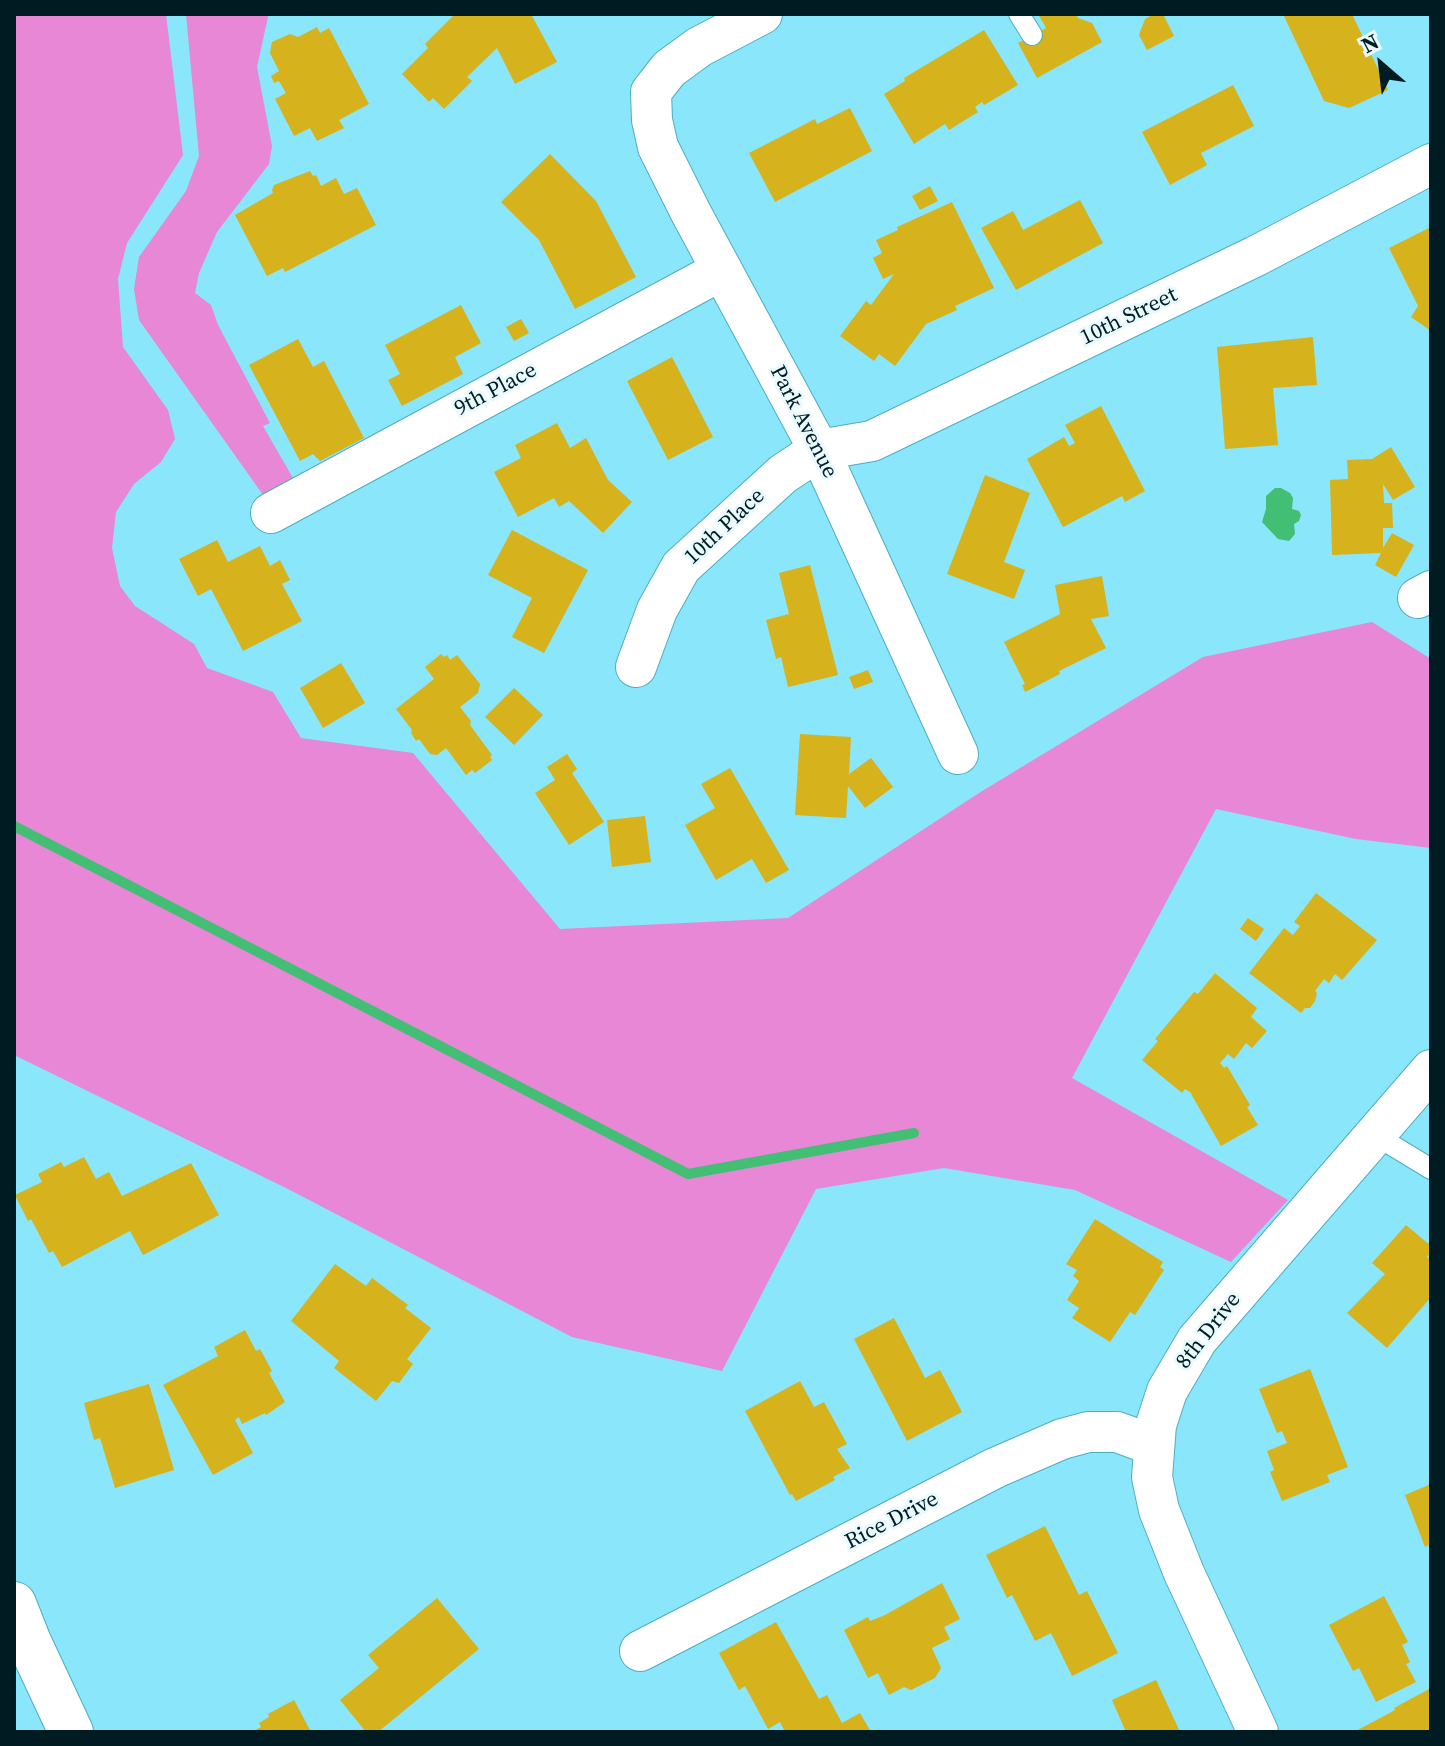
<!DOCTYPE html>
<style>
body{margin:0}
#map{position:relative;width:1445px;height:1746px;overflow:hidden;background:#89e6fb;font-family:"Source Serif 4",serif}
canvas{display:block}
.frame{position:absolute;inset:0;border:16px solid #001c22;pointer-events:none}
.north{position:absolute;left:1341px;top:24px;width:80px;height:80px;-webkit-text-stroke:6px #e9fafe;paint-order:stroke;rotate:332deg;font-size:22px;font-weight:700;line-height:32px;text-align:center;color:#001c22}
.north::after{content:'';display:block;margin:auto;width:28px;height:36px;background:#001c22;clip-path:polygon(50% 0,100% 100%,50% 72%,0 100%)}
</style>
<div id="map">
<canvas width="1445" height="1746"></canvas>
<div class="frame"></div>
<div class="north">N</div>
</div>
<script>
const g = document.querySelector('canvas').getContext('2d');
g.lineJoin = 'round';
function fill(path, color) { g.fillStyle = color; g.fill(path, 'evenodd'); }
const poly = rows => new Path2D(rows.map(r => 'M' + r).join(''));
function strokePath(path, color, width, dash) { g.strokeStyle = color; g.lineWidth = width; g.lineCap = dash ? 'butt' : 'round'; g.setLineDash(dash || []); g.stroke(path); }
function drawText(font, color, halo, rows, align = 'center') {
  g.font = font + ' "Source Serif 4",serif'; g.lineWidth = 6; g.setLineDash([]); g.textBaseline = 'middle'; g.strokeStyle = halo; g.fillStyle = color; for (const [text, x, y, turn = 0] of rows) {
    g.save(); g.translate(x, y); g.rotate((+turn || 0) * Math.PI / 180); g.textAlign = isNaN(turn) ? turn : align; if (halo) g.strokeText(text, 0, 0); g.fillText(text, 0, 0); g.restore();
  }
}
const green = poly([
 [14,14,166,14,183,155,127,243,118,279,123,347,168,410,175,439,161,462,134,484,116,512,112,548,120,586,135,606,194,644,207,668,273,692,301,738,413,753,560,929,788,918,979,793,1203,657,1372,622,1431,659,1431,848,1356,839,1216,809,1072,1078,1288,1200,1231,1262,1075,1190,944,1168,816,1189,722,1371,572,1337,288,1189,14,1055],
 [186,14,267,14,268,17,257,67,272,146,269,164,217,232,199,273,195,293,211,305,218,325,270,423,263,426,297,485,268,502,139,320,134,289,139,257,186,191,199,156]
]);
const water = poly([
 [1275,488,1281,488,1290,493,1293,498,1292,509,1299,511,1301,515,1299,521,1294,524,1295,534,1289,541,1278,539,1262,522,1266,509,1266,496]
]);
const stream = poly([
 [14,826,688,1174,914,1133]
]);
const building = poly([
 [455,14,531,14,557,62,515,84,497,48,467,77,472,81,444,109,433,98,429,102,402,74,428,48,425,44],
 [1038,14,1076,14,1078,18,1092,23,1102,42,1037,78,1018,43,1046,28],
 [1154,14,1163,14,1174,36,1147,50,1139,35,1145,19],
 [1283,14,1352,14,1388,90,1349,108,1324,101],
 [317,27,320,33,329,28,369,104,339,120,344,128,317,141,310,128,294,136,275,99,286,93,279,81,274,83,271,76,279,71,270,53,272,42,290,34,298,37],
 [984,30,1018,85,984,105,982,102,975,107,978,112,949,130,945,124,914,144,884,94,905,81,904,78],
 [1233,85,1254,126,1201,153,1207,165,1170,185,1142,132],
 [850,108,872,151,775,202,749,153,815,119,817,124],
 [550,154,596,201,636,277,575,309,539,240,501,202],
 [310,171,313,176,316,175,321,186,336,178,344,194,357,188,376,225,285,272,283,268,267,276,235,215,273,193,272,190,274,185],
 [930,186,938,201,920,210,912,196],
 [1080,200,1103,243,1016,290,981,228,1013,211,1023,230],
 [952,202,994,288,955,306,957,310,926,324,895,366,879,354,874,361,840,336,866,301,871,305,894,274,883,279,873,258,882,253,876,240,898,230,897,227],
 [1431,227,1431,331,1411,317,1418,306,1389,248],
 [461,305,481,343,455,357,463,374,402,406,388,380,400,374,385,345],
 [521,319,529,333,514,341,506,327],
 [1313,337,1317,385,1273,388,1278,445,1225,449,1217,347],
 [298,339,313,367,324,361,364,438,320,461,313,454,300,461,249,365],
 [672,357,713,437,668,460,627,381],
 [1101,406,1145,491,1125,502,1122,496,1063,527,1027,459,1064,437,1069,446,1075,443,1065,425],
 [557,423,570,448,586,438,608,480,632,502,603,533,569,501,559,507,554,498,518,517,494,472,521,458,515,445],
 [1391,447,1415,487,1393,500,1383,484,1384,503,1392,503,1393,528,1383,528,1383,548,1392,533,1414,545,1396,577,1375,565,1381,553,1332,555,1330,480,1348,479,1347,460,1372,459],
 [985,475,1030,493,1004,562,1025,570,1014,599,947,574],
 [512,530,588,570,544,653,512,637,532,598,488,575],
 [217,540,228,562,260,546,270,566,280,560,290,580,282,584,302,621,243,651,211,589,198,596,179,559],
 [810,565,838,675,788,687,781,657,776,659,766,620,789,614,779,573],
 [1102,576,1109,616,1091,619,1106,648,1059,671,1060,674,1025,692,1022,685,1025,684,1004,642,1060,614,1055,585],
 [441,654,444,657,447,655,450,660,457,655,480,684,478,693,460,707,471,721,470,725,492,755,490,757,492,760,475,773,472,770,466,775,446,748,437,755,430,754,419,739,416,741,411,733,412,730,396,709,434,679,425,667],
 [341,663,365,703,323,728,300,688],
 [868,670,873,682,854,689,849,677],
 [514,688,543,715,514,745,485,717],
 [800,734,851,737,849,774,871,758,893,787,865,808,848,786,846,818,795,815],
 [567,754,577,769,572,773,604,822,569,845,535,793,555,780,547,767],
 [730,768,789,870,766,883,752,859,716,880,685,825,715,808,701,784],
 [645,816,651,862,612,867,607,820],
 [1316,893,1377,940,1342,980,1335,974,1329,983,1324,979,1315,991,1317,993,1315,1001,1310,1008,1305,1008,1301,1013,1249,973,1284,928,1293,935,1300,926,1294,922],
 [1248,918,1264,929,1256,941,1240,929],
 [1215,973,1257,1008,1251,1017,1267,1031,1252,1048,1246,1043,1234,1059,1228,1054,1220,1063,1224,1068,1227,1066,1250,1105,1247,1107,1258,1125,1221,1146,1190,1092,1185,1089,1182,1093,1142,1060,1158,1041,1155,1039,1194,992,1198,994],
 [84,1157,96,1179,109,1172,122,1196,191,1163,219,1215,143,1255,130,1231,62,1267,53,1251,49,1253,31,1219,28,1221,15,1195,42,1182,38,1174,61,1162,64,1167],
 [1095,1219,1163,1262,1160,1267,1164,1270,1135,1315,1130,1312,1110,1342,1072,1318,1079,1308,1067,1300,1079,1281,1073,1276,1077,1270,1066,1264],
 [1406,1225,1431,1246,1431,1252,1427,1257,1431,1261,1431,1297,1387,1348,1347,1313,1385,1274,1372,1263],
 [335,1264,366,1286,372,1278,408,1305,405,1308,431,1328,407,1359,413,1364,399,1383,392,1381,376,1401,334,1368,339,1361,291,1321],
 [894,1318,925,1378,940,1370,962,1412,907,1441,854,1339],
 [245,1330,256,1351,260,1349,272,1371,269,1373,285,1402,266,1415,265,1413,242,1424,239,1417,235,1420,253,1453,213,1475,163,1385,218,1356,214,1347],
 [1310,1369,1348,1467,1327,1475,1330,1482,1282,1501,1270,1472,1274,1470,1267,1451,1287,1443,1282,1431,1277,1433,1259,1389],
 [800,1381,814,1407,824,1402,847,1444,837,1449,850,1468,833,1477,835,1480,796,1501,792,1494,790,1495,745,1411],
 [149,1384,174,1470,115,1488,100,1438,94,1440,84,1403],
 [1431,1484,1431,1544,1425,1547,1405,1495],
 [1045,1526,1079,1595,1087,1591,1118,1653,1072,1676,1051,1633,1035,1641,1012,1595,1007,1598,986,1555],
 [942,1583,960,1619,944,1627,950,1639,932,1648,941,1668,935,1678,911,1690,904,1687,889,1695,878,1673,868,1678,844,1630,868,1617,870,1621,885,1615],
 [1384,1596,1408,1642,1402,1645,1410,1662,1406,1664,1416,1682,1376,1702,1359,1668,1353,1671,1329,1625],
 [437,1598,479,1649,378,1732,366,1732,340,1700,379,1668,368,1655],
 [776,1622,819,1699,827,1695,842,1723,860,1713,871,1732,785,1732,780,1722,768,1729,745,1686,739,1690,719,1653],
 [1156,1680,1180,1732,1126,1732,1112,1700],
 [1431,1688,1431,1732,1354,1732,1395,1710,1394,1708],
 [294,1700,311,1732,251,1732,261,1727,259,1723,269,1717,268,1714]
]);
const lane = poly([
 [1019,14,1032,35],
 [1375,1135,1431,1169]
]);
const street = poly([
 [762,14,699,47,669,69,651,92,652,120,658,147,691,213,819,450,958,754],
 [271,513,722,270],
 [1418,598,1431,591],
 [636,667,657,610,681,567,783,474,819,450,872,441,1256,256,1431,164],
 [640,1651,995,1468,1062,1439,1088,1432,1117,1432,1153,1445],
 [1258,1732,1184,1573,1159,1510,1152,1477,1156,1425,1167,1391,1197,1340,1431,1070]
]);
const secondary = poly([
 [14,1604,29,1642,71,1732]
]);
const streetNames = [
 ["10th Street",1129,317,-26],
 ["9th Place",496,390,-28],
 ["Park Avenue",803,422,63],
 ["10th Place",725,527,-43],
 ["8th Drive",1209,1331,-52],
 ["Rice Drive",892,1521,-27]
];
fill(green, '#e787d6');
fill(water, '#42be75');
strokePath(stream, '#42be75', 10);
fill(building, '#d6b21d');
strokePath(lane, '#4fadc2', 22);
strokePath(street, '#4fadc2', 42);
strokePath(secondary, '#4fadc2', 46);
strokePath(lane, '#fff', 20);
strokePath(street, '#fff', 40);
strokePath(secondary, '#fff', 44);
drawText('22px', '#001c22', '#e9fafe', streetNames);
</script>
